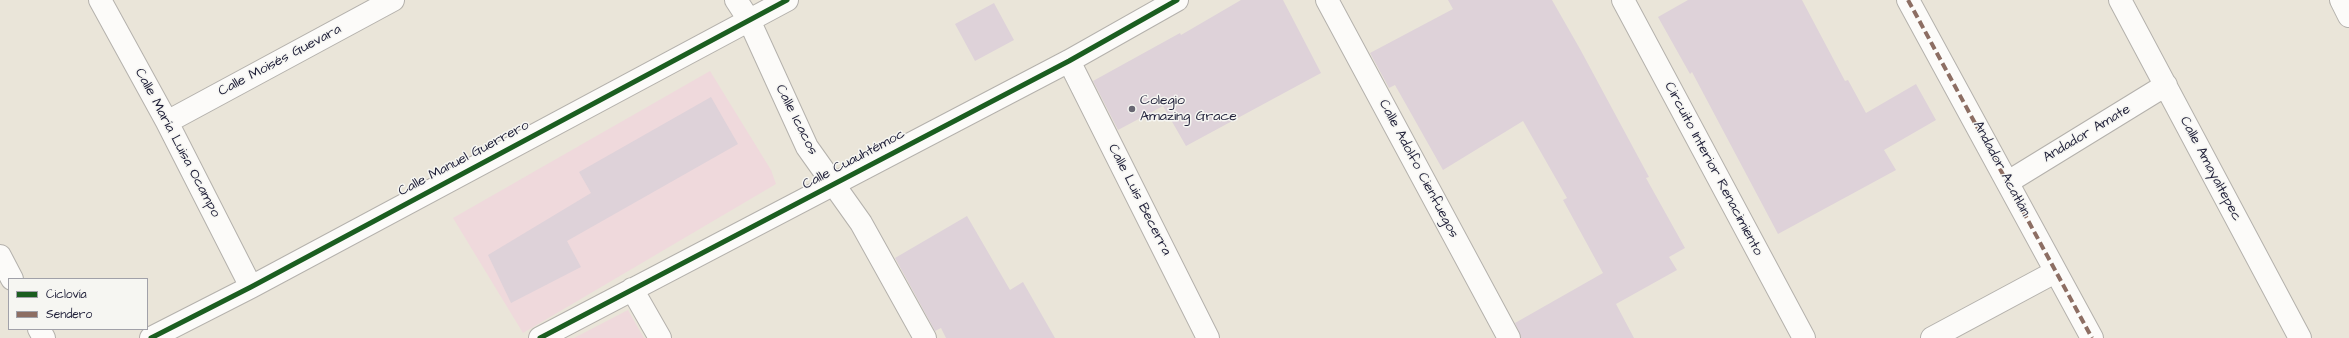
<!DOCTYPE html>
<meta charset="utf-8">
<style>
body{margin:0}
#map{position:relative;width:2349px;height:338px;overflow:hidden;background:#eae5d9;font-family:"Architects Daughter",sans-serif}
canvas{display:block}
.legend{position:absolute;left:8px;top:278px;width:140px;height:52px;box-sizing:border-box;background:#f6f6f2;border:1px solid #a1a1a9;margin:0;padding:5px 7px;list-style:none;font-size:12px;color:#22223b}
.legend li{display:flex;align-items:center;gap:8px;height:20px}
.legend b{width:20px;border:1px solid #a1a1a9}
</style>
<div id="map">
<canvas width="2349" height="338"></canvas>
<ul class="legend">
<li><b style="height:5px;background:#1b5e20"></b>Ciclovía</li>
<li><b style="height:5px;background:#8d6e63"></b>Sendero</li>
</ul>
</div>
<script>
const g = document.querySelector('canvas').getContext('2d');
g.lineJoin = 'round';
function fill(path, color) { g.fillStyle = color; g.fill(path, 'evenodd'); }
const poly = rows => new Path2D(rows.map(r => 'M' + r).join(''));
function strokePath(path, color, width, dash) { g.strokeStyle = color; g.lineWidth = width; g.lineCap = dash ? 'butt' : 'round'; g.setLineDash(dash || []); g.stroke(path); }
function drawText(font, color, halo, rows, align = 'center') {
  g.font = font + ' "Architects Daughter",sans-serif'; g.lineWidth = 3; g.setLineDash([]); g.textBaseline = 'middle'; g.strokeStyle = halo; g.fillStyle = color; for (const [text, x, y, turn = 0] of rows) {
    g.save(); g.translate(x, y); g.rotate((+turn || 0) * Math.PI / 180); g.textAlign = isNaN(turn) ? turn : align; if (halo) g.strokeText(text, 0, 0); g.fillText(text, 0, 0); g.restore();
  }
}
const built = poly([
 [710,71,771,170,776,184,523,333,453,218],
 [628,310,644,338,574,338]
]);
const building = poly([
 [1241,0,1283,0,1321,73,1186,146,1163,106,1118,130,1093,81,1180,33,1181,35],
 [1448,0,1552,0,1580,49,1649,177,1646,178,1685,248,1669,257,1677,270,1616,304,1634,338,1521,338,1515,323,1603,273,1563,200,1567,198,1523,121,1443,170,1395,85,1389,88,1370,53,1453,9],
 [1688,0,1802,0,1845,81,1848,80,1866,113,1916,84,1936,120,1884,150,1896,170,1778,234,1692,72,1690,74,1658,17],
 [994,3,1014,40,975,61,955,24],
 [711,97,738,144,567,241,581,267,511,303,488,255,591,193,579,172],
 [967,216,1010,290,1023,282,1055,338,946,338,941,328,935,331,895,258]
]);
const street = poly([
 [100,0,167,122,251,287],
 [736,0,749,20,807,147,861,223,925,338],
 [1327,0,1509,338],
 [1908,0,2092,338],
 [2120,0,2300,338],
 [2341,0,2349,16],
 [1069,61,1208,338],
 [167,122,393,0],
 [2008,182,2166,85],
 [632,289,660,338],
 [151,338,251,287,787,0],
 [540,338,1069,61,1177,0],
 [1932,338,2055,272]
]);
const secondary = poly([
 [1623,0,1804,338],
 [0,256,12,279],
 [39,329,44,338]
]);
const quiet = poly([
 [1908,0,2092,338]
]);
const cycleway = poly([
 [151,338,251,287,787,0],
 [540,338,1069,61,1177,0]
]);
const markers = [
 [1132,109,4,"#686672"]
];
const streetNames = [
 ["Calle Moisés Guevara",280,61,-28],
 ["Calle Icacos",796,120,63],
 ["Andador Amate",2087,134,-31],
 ["Calle María Luisa Ocampo",177,143,62],
 ["Calle Manuel Guerrero",464,159,-28],
 ["Calle Cuauhtémoc",854,160,-28],
 ["Calle Adolfo Cienfuegos",1418,169,62],
 ["Circuito Interior Renacimiento",1713,169,62],
 ["Andador Acatlán",2001,169,62],
 ["Calle Amayaltepec",2210,169,62],
 ["Calle Luis Becerra",1139,200,63]
];
const poiNames = [
 ["Colegio",1140,101],
 ["Amazing Grace",1140,117]
];
fill(built, '#efd9dc');
fill(building, '#ded2d9');
strokePath(street, '#b4b1ac', 24);
strokePath(secondary, '#b4b1ac', 24);
strokePath(street, '#fcfbf9', 22);
strokePath(secondary, '#fcfbf9', 22);
strokePath(quiet, '#8d6e63', 4, [8, 4]);
strokePath(cycleway, '#1b5e20', 5);
for (const [x, y, r, color] of markers) { const dot = new Path2D(); dot.arc(x, y, r, 0, 2 * Math.PI); g.fillStyle = color; g.fill(dot); strokePath(dot, '#f6f6f2', 1.5); }
drawText('14px', '#22223b', '#f6f6f2', streetNames);
drawText('14px', '#22223b', '#f6f6f2', poiNames, 'left');
</script>
